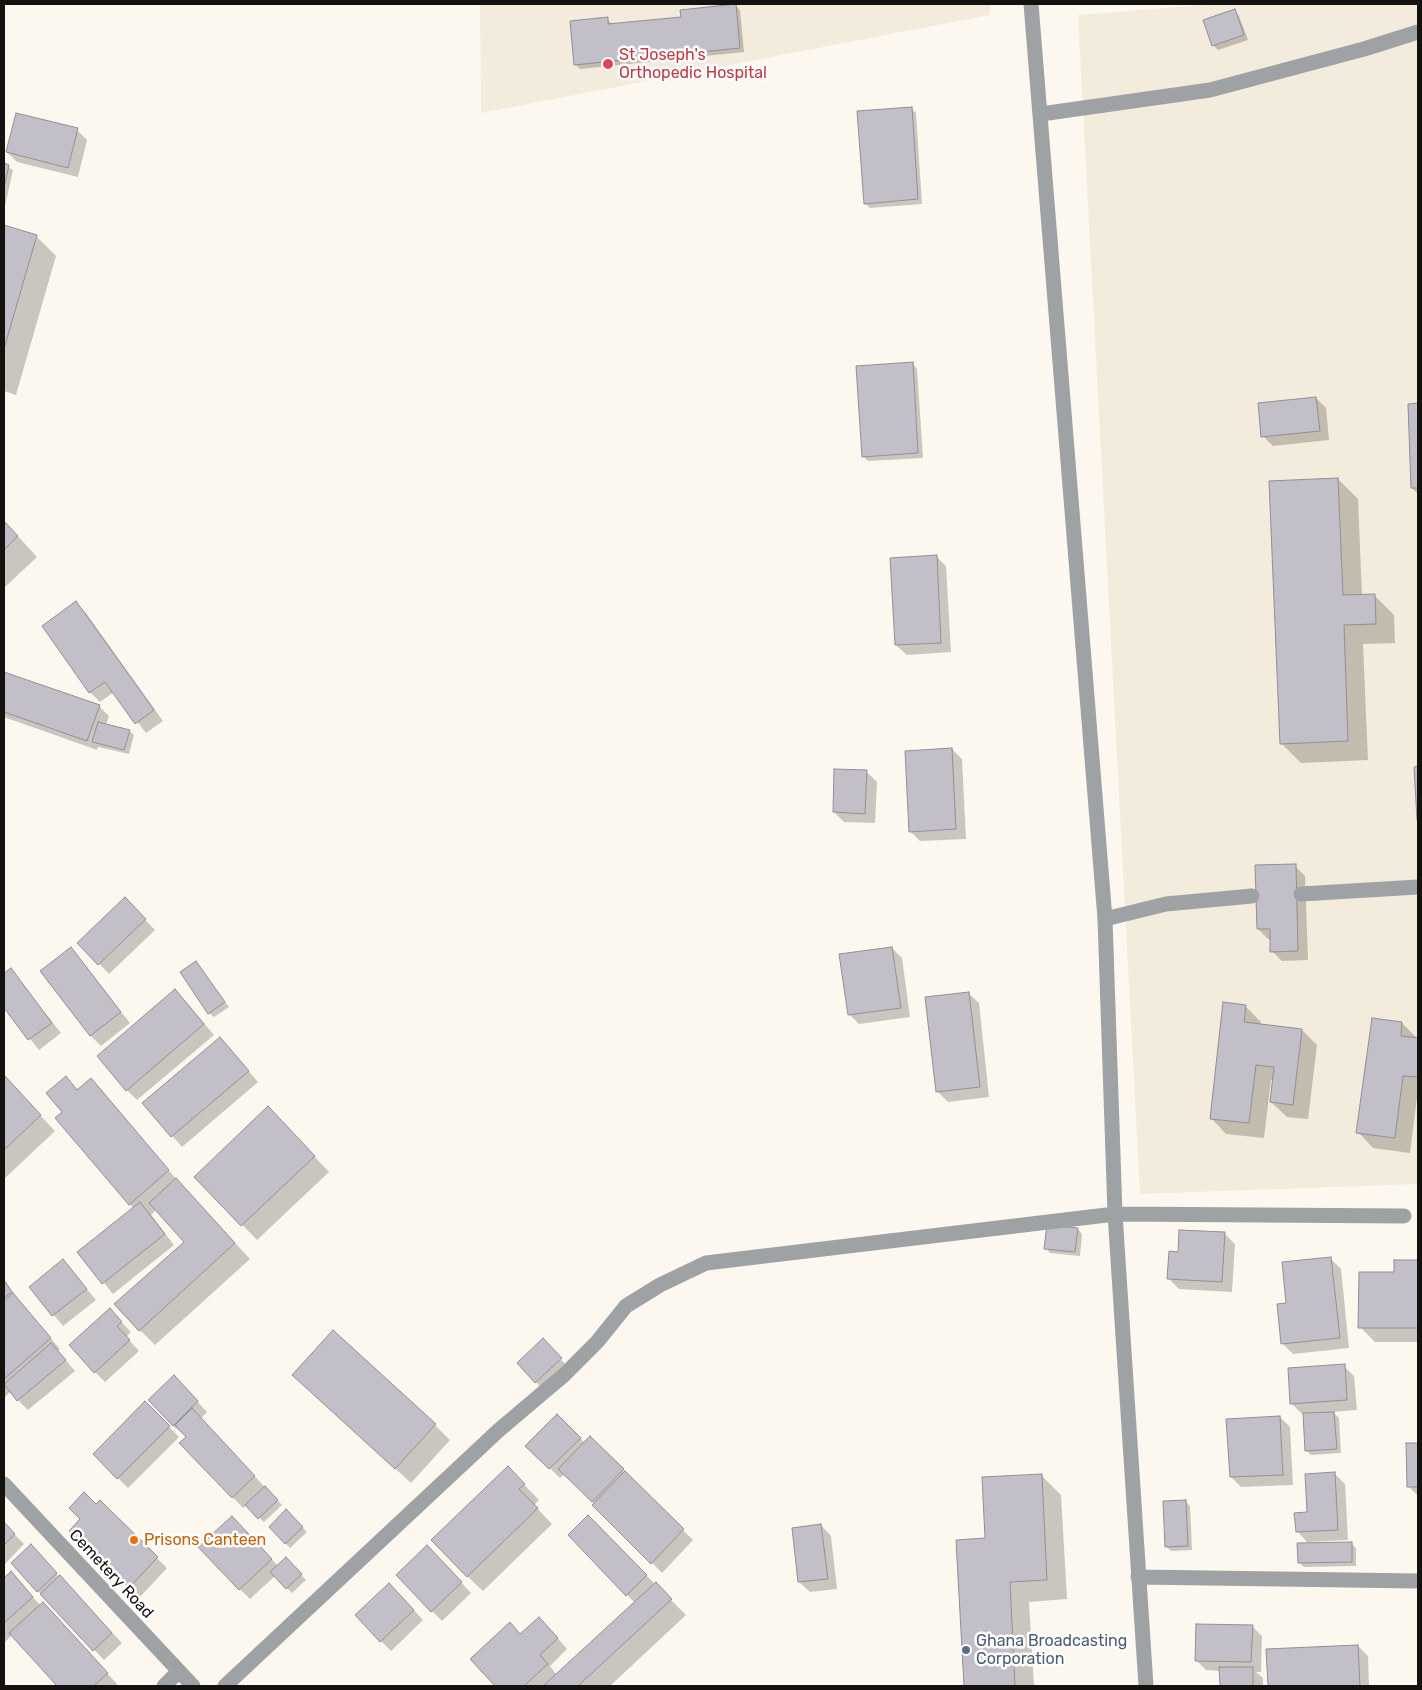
<!DOCTYPE html>
<style>
body{margin:0}
#map{position:relative;width:1422px;height:1690px;overflow:hidden;background:#fdf8ef;font-family:Rubik,sans-serif}
canvas{display:block}
.frame{position:absolute;inset:0;border:5px solid #13120f;pointer-events:none}
</style>
<div id="map">
<canvas width="1422" height="1690"></canvas>
<div class="frame"></div>
</div>
<script>
const g = document.querySelector('canvas').getContext('2d');
g.lineJoin = 'round';
function fill(path, color) { g.fillStyle = color; g.fill(path, 'evenodd'); }
const poly = rows => new Path2D(rows.map(r => 'M' + r).join(''));
function strokePath(path, color, width, dash) { g.strokeStyle = color; g.lineWidth = width; g.lineCap = dash ? 'butt' : 'round'; g.setLineDash(dash || []); g.stroke(path); }
function drawText(font, color, halo, rows, align = 'center') {
  g.font = font + ' Rubik,sans-serif'; g.lineWidth = 5; g.setLineDash([]); g.textBaseline = 'middle'; g.strokeStyle = halo; g.fillStyle = color; for (const [text, x, y, turn = 0] of rows) {
    g.save(); g.translate(x, y); g.rotate((+turn || 0) * Math.PI / 180); g.textAlign = isNaN(turn) ? turn : align; if (halo) g.strokeText(text, 0, 0); g.fillText(text, 0, 0); g.restore();
  }
}
const built = poly([
 [480,4,991,4,989,15,481,113],
 [1216,4,1418,4,1418,1184,1140,1194,1078,15]
]);
const shadow = poly([
 [735,5,740,10,744,52,580,69,575,64,607,18,612,25,682,18],
 [1235,11,1239,16,1248,40,1218,50,1213,45],
 [911,108,916,113,922,204,870,208,865,203],
 [77,130,87,140,78,177,17,162,7,152],
 [4,165,13,170,5,206,4,205],
 [4,227,36,236,56,256,16,395,4,391],
 [913,364,917,369,923,458,868,461,863,456],
 [1316,398,1326,408,1329,440,1273,446,1263,436],
 [1410,405,1418,405,1418,494,1412,488],
 [1338,479,1358,499,1362,596,1374,595,1394,615,1395,643,1363,644,1368,760,1301,763,1281,743],
 [4,521,37,557,4,588],
 [936,556,946,566,951,652,907,655,896,645],
 [76,603,86,613,163,721,146,733,114,692,100,702,90,692],
 [4,673,99,706,109,716,106,725,129,731,134,735,129,754,98,747,97,750,4,717],
 [952,749,962,759,966,839,920,841,910,831],
 [1415,768,1418,768,1418,820,1418,819],
 [866,771,877,782,875,823,844,822,834,812],
 [1295,866,1305,876,1308,960,1282,961,1272,951,1271,939,1268,939,1258,929],
 [125,899,155,930,109,974,79,943],
 [892,948,902,958,910,1017,859,1024,849,1014],
 [71,949,130,1023,101,1046,91,1036],
 [196,963,229,1007,214,1017,209,1013],
 [11,970,61,1033,39,1050,4,1006,4,975],
 [968,993,979,1003,989,1097,948,1102,938,1092,926,998],
 [185,1001,214,1035,137,1100,127,1090],
 [1245,1006,1261,1022,1260,1025,1302,1030,1317,1045,1308,1119,1287,1117,1271,1102,1274,1080,1271,1080,1264,1138,1226,1134,1211,1118],
 [1402,1023,1418,1039,1418,1090,1410,1153,1373,1148,1358,1132],
 [220,1038,258,1082,182,1147,144,1103],
 [4,1077,55,1131,4,1179],
 [66,1078,78,1090,91,1080,183,1187,250,1259,155,1345,140,1330,186,1242,156,1210,151,1215,174,1245,113,1294,79,1252,134,1209,57,1118,64,1112],
 [283,1123,329,1172,257,1240,196,1177],
 [1078,1229,1082,1234,1080,1256,1050,1253,1046,1248],
 [1224,1233,1235,1244,1232,1292,1179,1289,1169,1279,1179,1253],
 [1331,1259,1341,1269,1349,1348,1293,1354,1283,1344,1288,1305],
 [63,1261,96,1300,63,1326,31,1288],
 [1395,1261,1418,1261,1418,1342,1375,1342,1360,1327,1395,1273],
 [4,1279,20,1303,60,1349,58,1351,75,1371,28,1410,10,1392,4,1398],
 [110,1310,131,1332,126,1337,139,1351,105,1382,95,1372],
 [548,1345,565,1364,540,1387,536,1382],
 [1344,1366,1354,1376,1357,1410,1333,1412,1339,1418,1341,1453,1311,1455,1306,1450,1304,1414,1302,1414,1292,1404],
 [184,1387,207,1412,200,1419,282,1505,264,1522,246,1505,243,1508,181,1443,187,1437,173,1426],
 [309,1390,435,1425,450,1440,411,1483],
 [145,1402,179,1437,128,1488,94,1454],
 [557,1415,585,1443,590,1438,693,1540,662,1573,565,1474,560,1478,527,1446],
 [1280,1417,1290,1427,1293,1485,1241,1487,1231,1477],
 [1408,1444,1418,1444,1418,1496,1408,1486],
 [508,1468,539,1500,534,1505,552,1524,483,1591,467,1576],
 [1335,1474,1345,1484,1348,1540,1307,1542,1297,1531],
 [1041,1475,1061,1495,1067,1599,1029,1602,1034,1686,965,1686,957,1541,986,1540],
 [1185,1501,1190,1506,1192,1550,1171,1551,1166,1546],
 [99,1502,167,1568,140,1597,71,1531],
 [286,1511,307,1532,290,1548,270,1527],
 [588,1517,686,1615,610,1686,497,1686,472,1659,510,1624,521,1635,549,1628,567,1649,550,1666,557,1675,635,1603,569,1535],
 [4,1524,24,1544,4,1565],
 [821,1525,831,1536,837,1589,810,1592,799,1582],
 [242,1527,278,1566,286,1559,306,1580,292,1593,275,1576,250,1599,240,1589],
 [1351,1543,1356,1548,1356,1566,1304,1567,1299,1562],
 [35,1551,122,1643,104,1660,38,1591],
 [437,1557,471,1593,442,1621,432,1611],
 [11,1573,41,1606,53,1614,117,1684,115,1686,59,1686,12,1635,4,1643,4,1579],
 [399,1594,423,1620,391,1651,381,1641],
 [1252,1626,1262,1636,1261,1672,1256,1672,1263,1678,1263,1686,1221,1686,1221,1671,1206,1670,1196,1660],
 [1358,1646,1368,1656,1369,1686,1269,1686,1268,1650]
]);
const building = poly([
 [736,4,740,48,574,65,570,21,608,17,608,24,681,17,680,10,736,4],
 [1235,9,1244,35,1212,46,1203,20,1235,9],
 [912,107,918,199,864,204,857,111,912,107],
 [16,113,78,128,68,168,6,152,16,113],
 [4,163,9,165,4,188,4,163],
 [4,225,37,235,4,349,4,225],
 [913,362,918,453,862,457,856,366,913,362],
 [1316,397,1320,431,1261,437,1258,403,1316,397],
 [1418,403,1418,488,1411,488,1408,404,1418,403],
 [1338,478,1343,595,1375,594,1376,624,1344,625,1348,741,1280,744,1269,481,1338,478],
 [4,521,18,536,4,550,4,521],
 [937,555,941,643,895,645,890,558,937,555],
 [76,601,154,710,135,724,105,682,89,693,42,626,76,601],
 [4,672,100,705,87,741,4,712,4,672],
 [98,722,130,730,124,750,92,742,98,722],
 [952,748,956,829,909,832,905,751,952,748],
 [1418,766,1418,820,1417,820,1414,767,1418,766],
 [834,769,867,770,865,814,833,812,834,769],
 [1296,864,1298,951,1270,952,1270,929,1257,929,1255,865,1296,864],
 [125,897,146,919,98,965,77,943,125,897],
 [71,947,121,1012,90,1036,40,971,71,947],
 [892,947,901,1008,848,1015,839,954,892,947],
 [196,961,225,1002,208,1014,180,972,196,961],
 [11,968,52,1023,28,1040,4,1008,4,973,11,968],
 [175,989,204,1024,126,1091,97,1056,175,989],
 [969,992,980,1087,936,1092,925,997,969,992],
 [1223,1002,1246,1005,1244,1022,1302,1029,1293,1105,1270,1102,1274,1067,1256,1065,1249,1123,1210,1119,1223,1002],
 [1372,1018,1402,1022,1401,1036,1418,1038,1418,1077,1403,1076,1395,1138,1356,1133,1372,1018],
 [220,1037,249,1071,171,1137,142,1103,220,1037],
 [4,1075,41,1115,4,1150,4,1075],
 [66,1076,77,1090,91,1078,169,1170,129,1205,55,1118,62,1112,46,1093,66,1076],
 [268,1106,315,1156,241,1226,194,1177,268,1106],
 [176,1178,235,1243,139,1331,114,1304,184,1242,149,1203,176,1178],
 [140,1202,165,1234,102,1284,77,1252,140,1202],
 [1047,1225,1078,1228,1075,1252,1044,1249,1047,1225],
 [1179,1230,1225,1232,1222,1282,1167,1279,1169,1251,1178,1252,1179,1230],
 [1331,1257,1340,1338,1281,1344,1277,1304,1286,1303,1282,1262,1331,1257],
 [63,1259,87,1289,52,1316,29,1287,63,1259],
 [1394,1260,1418,1260,1418,1328,1358,1328,1359,1272,1394,1272,1394,1260],
 [4,1280,12,1292,4,1298,4,1280],
 [13,1293,51,1338,4,1379,4,1301,13,1293],
 [110,1308,122,1322,117,1326,130,1340,94,1373,69,1345,110,1308],
 [333,1330,436,1424,395,1469,292,1375,333,1330],
 [543,1338,562,1358,535,1383,517,1363,543,1338],
 [51,1343,66,1360,17,1401,4,1384,51,1343],
 [1345,1364,1347,1400,1290,1404,1288,1368,1345,1364],
 [174,1375,198,1401,173,1426,148,1400,174,1375],
 [145,1401,170,1426,117,1479,93,1454,145,1401],
 [192,1408,255,1476,232,1498,179,1443,186,1437,175,1425,192,1408],
 [1334,1412,1337,1449,1305,1451,1303,1413,1334,1412],
 [557,1414,581,1438,549,1469,525,1446,557,1414],
 [1280,1416,1283,1475,1230,1477,1226,1419,1280,1416],
 [590,1436,624,1469,592,1502,558,1469,590,1436],
 [1406,1443,1418,1443,1418,1487,1407,1487,1406,1443],
 [508,1466,525,1484,519,1489,538,1508,467,1577,431,1540,508,1466],
 [625,1471,684,1529,651,1564,592,1505,625,1471],
 [1335,1472,1338,1530,1296,1532,1294,1513,1307,1512,1305,1474,1335,1472],
 [1042,1474,1047,1580,1010,1582,1015,1686,964,1686,956,1540,985,1538,982,1477,1042,1474],
 [265,1486,278,1500,258,1519,245,1505,265,1486],
 [84,1492,96,1504,100,1500,158,1557,129,1588,69,1531,80,1519,69,1508,84,1492],
 [1186,1500,1188,1546,1165,1547,1163,1501,1186,1500],
 [286,1509,303,1527,285,1544,269,1527,286,1509],
 [588,1515,647,1575,626,1596,568,1535,588,1515],
 [232,1516,272,1559,239,1590,198,1547,232,1516],
 [4,1522,15,1534,4,1545,4,1522],
 [821,1524,828,1579,798,1582,792,1528,821,1524],
 [1352,1542,1352,1562,1298,1563,1297,1543,1352,1542],
 [31,1544,57,1573,37,1592,11,1563,31,1544],
 [427,1545,462,1582,431,1612,396,1575,427,1545],
 [286,1557,302,1574,286,1589,270,1572,286,1557],
 [11,1571,33,1597,4,1623,4,1578,11,1571],
 [60,1575,112,1633,93,1651,40,1594,60,1575],
 [656,1582,672,1599,578,1686,543,1686,656,1582],
 [389,1583,414,1610,380,1642,355,1615,389,1583],
 [43,1602,108,1673,94,1686,57,1686,9,1633,43,1602],
 [539,1617,558,1638,540,1655,548,1664,524,1686,495,1686,470,1659,510,1622,520,1634,539,1617],
 [1196,1624,1253,1625,1251,1662,1195,1661,1196,1624],
 [1358,1645,1360,1686,1268,1686,1266,1649,1358,1645],
 [1219,1667,1253,1667,1253,1686,1220,1686,1219,1667]
]);
const lane = poly([
 [1041,114,1210,90,1364,49,1418,32],
 [1301,894,1418,887],
 [1105,919,1166,904,1252,896]
]);
const street = poly([
 [1031,4,1105,919,1115,1214,1146,1686],
 [4,1484,193,1686],
 [1138,1577,1418,1581],
 [164,1686,178,1672],
 [225,1686,499,1430,564,1375,597,1342,626,1306,660,1285,706,1263,1115,1214,1404,1216]
]);
const markers = [
 [608,64,6,"#e0444e"],
 [134,1540,5,"#e8710a"],
 [966,1650,5,"#5c6f8a"]
];
const healthNames = [
 ["St Joseph's",619,55],
 ["Orthopedic Hospital",619,73]
];
const foodNames = [
 ["Prisons Canteen",144,1540]
];
const streetNames = [
 ["Cemetery Road",111,1574,47]
];
const serviceNames = [
 ["Ghana Broadcasting",976,1641],
 ["Corporation",976,1659]
];
fill(built, '#f3ebdb');
fill(shadow, '#0003');
fill(building, '#c3bfc8');
strokePath(building, '#928e96', 1);
strokePath(lane, '#9fa2a5', 15);
strokePath(street, '#9fa2a5', 15);
for (const [x, y, r, color] of markers) { const dot = new Path2D(); dot.arc(x, y, r, 0, 2 * Math.PI); g.fillStyle = color; g.fill(dot); strokePath(dot, '#fff', 2); }
drawText('16px', '#be3a42', '#fff', healthNames, 'left');
drawText('16px', '#c56008', '#fff', foodNames, 'left');
drawText('16px', '#13120f', '#fff', streetNames);
drawText('16px', '#4e5e75', '#fff', serviceNames, 'left');
</script>
